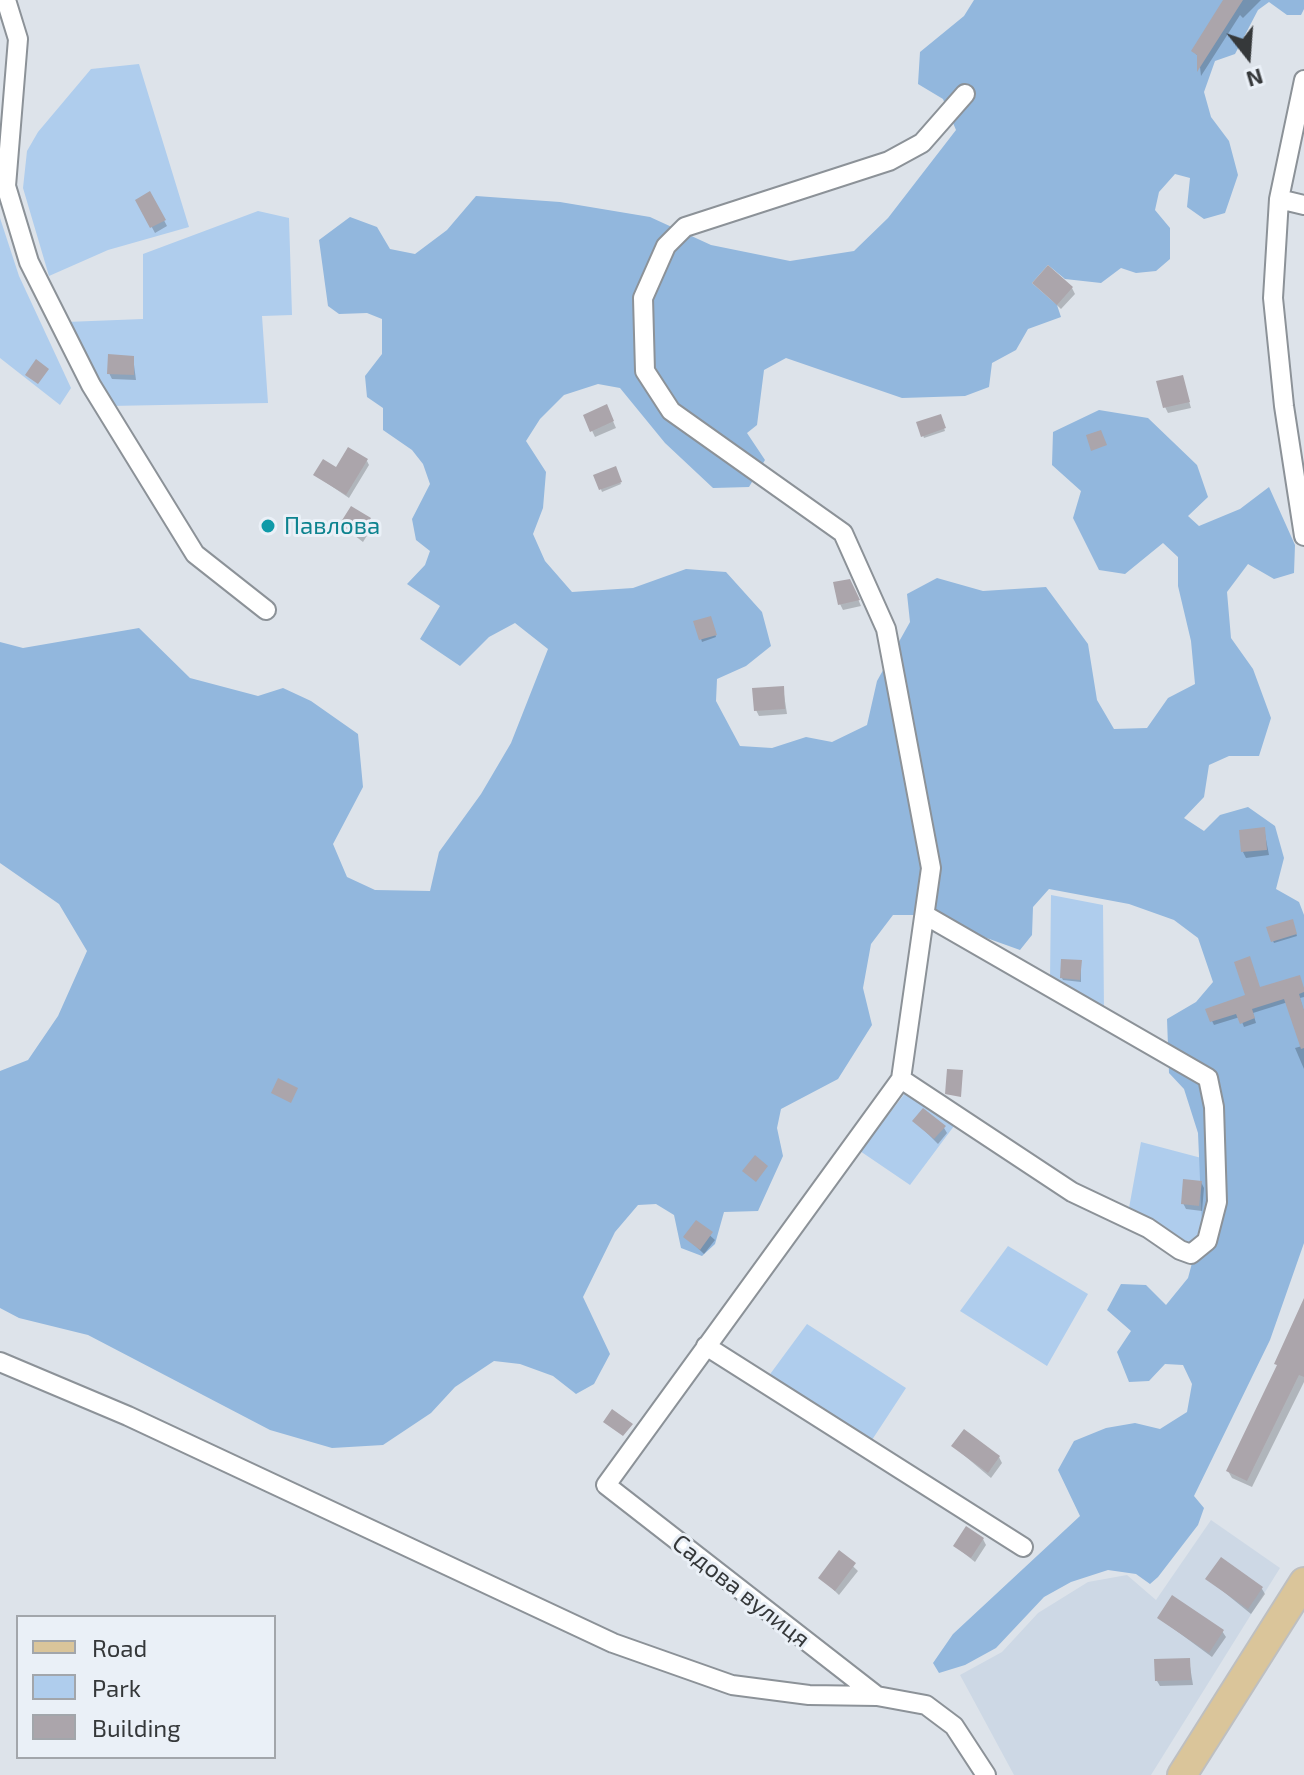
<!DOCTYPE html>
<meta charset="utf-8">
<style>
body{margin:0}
#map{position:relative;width:1304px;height:1775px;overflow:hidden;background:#dde3ea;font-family:"Exo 2",sans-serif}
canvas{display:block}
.legend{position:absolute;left:16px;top:1615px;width:260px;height:144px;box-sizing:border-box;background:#eaf0f7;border:2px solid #a2a6ab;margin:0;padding:10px 14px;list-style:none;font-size:24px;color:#35383a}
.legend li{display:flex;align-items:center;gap:16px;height:40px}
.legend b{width:40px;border:2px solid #a2a6ab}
.north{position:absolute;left:1208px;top:16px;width:80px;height:80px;-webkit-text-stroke:6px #eaf0f7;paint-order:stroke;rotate:163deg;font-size:22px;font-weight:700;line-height:32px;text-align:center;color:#35383a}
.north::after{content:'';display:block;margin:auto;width:28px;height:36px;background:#35383a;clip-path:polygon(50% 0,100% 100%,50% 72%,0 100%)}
</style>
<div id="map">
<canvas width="1304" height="1775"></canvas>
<ul class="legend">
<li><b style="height:10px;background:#dac59a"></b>Road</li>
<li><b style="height:22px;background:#afcded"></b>Park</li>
<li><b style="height:22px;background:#aba5ab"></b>Building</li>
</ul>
<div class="north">N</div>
</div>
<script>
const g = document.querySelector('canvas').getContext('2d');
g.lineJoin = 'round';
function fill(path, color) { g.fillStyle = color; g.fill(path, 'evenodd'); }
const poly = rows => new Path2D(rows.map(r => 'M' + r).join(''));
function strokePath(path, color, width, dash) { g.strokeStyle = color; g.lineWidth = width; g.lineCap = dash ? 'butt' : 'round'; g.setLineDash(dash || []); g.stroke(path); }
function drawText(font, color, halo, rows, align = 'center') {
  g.font = font + ' "Exo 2",sans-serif'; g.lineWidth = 6; g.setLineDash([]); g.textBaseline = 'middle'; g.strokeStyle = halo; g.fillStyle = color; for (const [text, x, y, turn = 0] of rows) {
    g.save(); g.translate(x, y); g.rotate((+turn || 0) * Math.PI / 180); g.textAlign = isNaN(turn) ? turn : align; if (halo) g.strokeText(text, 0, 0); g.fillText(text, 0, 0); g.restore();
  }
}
const built = poly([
 [1211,1520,1280,1568,1151,1775,1014,1775,960,1675,1002,1652,1038,1613,1088,1582,1127,1575,1156,1600]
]);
const green = poly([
 [139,64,189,227,108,250,49,276,23,188,27,151,38,132,91,69],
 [258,211,289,218,292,315,262,316,268,403,109,406,66,322,143,319,143,254],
 [0,218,19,276,71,388,60,405,0,358],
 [1051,895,1103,905,1104,1012,1050,980],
 [906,1092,954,1126,910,1185,860,1151],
 [1141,1142,1209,1160,1204,1235,1187,1246,1129,1208],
 [1008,1246,1088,1294,1047,1366,960,1311],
 [807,1324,906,1388,870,1443,768,1377]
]);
const forest = poly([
 [974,0,1304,0,1304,9,1301,15,1287,15,1269,2,1258,10,1235,54,1215,61,1204,92,1211,117,1229,141,1238,175,1225,213,1204,219,1187,207,1190,178,1175,174,1159,192,1155,210,1170,228,1170,259,1156,271,1136,273,1121,268,1101,283,1065,279,1048,265,1032,283,1057,305,1061,317,1028,329,1016,350,992,363,989,387,965,396,902,398,786,358,764,370,757,425,747,433,765,460,749,487,713,488,665,443,620,388,598,384,564,395,540,419,526,441,546,472,543,508,533,534,545,561,572,592,633,588,686,569,726,572,762,612,771,646,746,666,717,679,716,701,740,746,772,748,806,737,832,742,867,725,877,681,910,622,907,594,937,578,983,591,1046,587,1088,644,1097,700,1114,729,1147,728,1168,698,1195,684,1191,641,1178,586,1178,557,1163,543,1125,574,1099,570,1073,518,1081,491,1052,465,1053,432,1099,410,1148,418,1197,465,1208,497,1188,516,1199,526,1240,509,1269,487,1295,545,1294,573,1274,579,1248,564,1227,592,1231,638,1253,669,1271,718,1259,756,1229,756,1209,765,1204,797,1184,818,1204,831,1220,815,1248,807,1275,826,1284,858,1276,889,1299,902,1304,915,1304,1243,1270,1340,1194,1496,1204,1508,1198,1525,1158,1577,1150,1584,1136,1574,1108,1570,1071,1582,1044,1597,996,1648,965,1665,939,1673,933,1663,953,1634,1080,1516,1058,1470,1074,1441,1106,1428,1135,1423,1160,1429,1187,1412,1192,1384,1183,1365,1165,1364,1149,1381,1129,1382,1117,1352,1131,1331,1107,1310,1121,1284,1146,1285,1166,1305,1188,1278,1202,1226,1198,1133,1184,1089,1169,1073,1167,1019,1196,1002,1213,982,1198,938,1174,920,1129,904,1049,889,1033,907,1032,935,1020,950,981,936,944,915,893,915,871,944,863,988,872,1025,838,1079,781,1109,777,1128,783,1156,758,1211,724,1212,715,1244,702,1256,681,1248,674,1215,656,1204,638,1205,615,1232,583,1297,610,1354,594,1384,576,1394,553,1376,520,1364,494,1361,455,1387,431,1413,383,1445,332,1448,270,1430,88,1335,19,1318,0,1308,0,1071,28,1060,58,1016,87,951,59,904,0,863,0,642,23,648,139,628,190,678,258,696,283,688,311,701,358,734,363,787,333,844,347,877,375,890,430,891,439,852,481,794,511,743,548,649,515,623,489,637,460,666,420,639,440,606,407,584,425,565,430,551,416,540,412,519,430,484,423,464,412,450,383,430,383,408,367,397,365,376,382,354,382,319,367,313,339,314,328,306,319,240,350,217,377,227,390,249,415,254,447,230,476,196,560,202,650,217,711,245,790,261,854,251,888,218,956,130,943,99,918,84,920,52,964,16]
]);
const shadow = poly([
 [1226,0,1261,0,1243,18,1240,15,1201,76,1199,58,1194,51],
 [150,194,167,226,155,233,138,201],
 [1034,283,1072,288,1075,294,1061,309],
 [133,357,136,380,112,379,109,373],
 [1182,377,1191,408,1168,413,1165,407],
 [609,412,616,428,595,437,585,416],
 [940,416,945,431,924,438,918,423],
 [367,461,369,465,349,498,315,475],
 [615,469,621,484,602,492,596,476],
 [370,520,373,526,363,542,341,525],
 [853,587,861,606,843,610,840,604],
 [711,620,716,637,702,642,696,622],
 [783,688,787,714,759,716,756,710],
 [1264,829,1269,855,1246,858,1243,852],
 [1293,924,1297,936,1274,943,1273,941],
 [1081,962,1081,982,1063,980,1062,978],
 [1260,989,1304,989,1304,997,1300,998,1304,1012,1304,1069,1295,1048,1302,1046,1288,1002,1253,1013,1256,1023,1244,1027,1240,1017,1214,1025,1212,1021],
 [915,1121,944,1128,947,1133,938,1144],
 [1201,1182,1204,1188,1202,1211,1186,1209,1183,1203],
 [696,1223,715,1240,704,1254,686,1237],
 [1304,1312,1304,1382,1252,1487,1232,1478,1228,1471,1278,1367,1276,1363],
 [953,1446,999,1457,1002,1463,991,1478],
 [983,1539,986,1545,975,1562,955,1546],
 [839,1553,858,1571,839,1595,821,1578],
 [1208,1579,1262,1589,1265,1594,1251,1614],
 [1159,1618,1222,1631,1226,1637,1212,1657],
 [1189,1660,1193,1685,1160,1686,1157,1681]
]);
const building = poly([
 [1223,0,1243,0,1197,72,1197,55,1191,51],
 [150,191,166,220,150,228,135,200],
 [1048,265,1073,287,1057,305,1032,283],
 [108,354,134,356,134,375,107,374],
 [36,359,49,369,38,384,25,375],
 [1183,375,1190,402,1163,408,1156,381],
 [607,404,614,421,590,432,583,415],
 [941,414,946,428,921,437,916,422],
 [1101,430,1107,445,1091,451,1086,435],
 [348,447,368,459,346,495,313,475,323,459,336,467],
 [616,466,622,482,599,490,593,475],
 [351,506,371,518,359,537,339,525],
 [850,579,860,600,838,605,833,582],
 [711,616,717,635,699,640,693,621],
 [784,686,785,709,754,711,752,688],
 [1265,827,1267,850,1241,852,1239,830],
 [1293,919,1297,934,1271,942,1266,927],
 [1250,956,1260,987,1300,975,1304,988,1304,992,1299,994,1304,1010,1304,1048,1301,1049,1284,999,1252,1009,1255,1018,1240,1024,1236,1014,1210,1022,1205,1009,1245,995,1234,962],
 [1061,959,1082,960,1080,980,1060,978],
 [947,1069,963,1070,961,1097,945,1094],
 [278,1078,298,1088,291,1103,271,1093],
 [923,1108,946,1126,934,1139,912,1121],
 [755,1155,768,1166,756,1182,742,1171],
 [1183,1179,1202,1181,1199,1206,1181,1204],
 [696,1220,713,1232,700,1250,683,1237],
 [1304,1298,1304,1377,1299,1375,1247,1481,1226,1471,1277,1365,1274,1364],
 [612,1409,633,1424,623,1436,603,1422],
 [964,1429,1000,1456,988,1473,951,1446],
 [966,1526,984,1538,971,1558,953,1546],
 [839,1550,856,1563,835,1591,818,1578],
 [1221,1557,1263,1587,1248,1609,1205,1579],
 [1172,1595,1224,1630,1209,1653,1157,1618],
 [1190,1658,1191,1680,1155,1681,1154,1659]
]);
const minor = poly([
 [6,0,18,39,6,186,29,262,91,385,195,554,266,610],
 [1304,80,1279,199,1273,298,1284,406,1304,536],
 [1279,199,1304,205],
 [901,1079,1072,1192,1148,1228,1180,1250,1191,1254,1207,1241,1217,1202,1214,1107,1208,1078,925,915],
 [706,1346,1023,1547],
 [0,1362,128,1416,613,1643,732,1685,809,1695,877,1696,926,1705,954,1726,986,1775],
 [877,1696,606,1485,901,1079,931,868,886,629,843,533,671,411,645,371,643,298,666,246,685,227,889,161,922,143,965,94]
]);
const primary = poly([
 [1182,1775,1304,1582]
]);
const markers = [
 [268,526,8,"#0f9aa8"]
];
const cultureNames = [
 ["Павлова",284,526]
];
const streetNames = [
 ["Садова вулиця",741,1591,38]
];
fill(built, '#cdd8e5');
fill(green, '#afcded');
fill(forest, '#92b7dd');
fill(shadow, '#0003');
fill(building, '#aba5ab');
strokePath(minor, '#8c9298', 22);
strokePath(primary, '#bebfc0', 32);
strokePath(minor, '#fff', 18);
strokePath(primary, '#dac59a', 28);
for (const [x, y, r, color] of markers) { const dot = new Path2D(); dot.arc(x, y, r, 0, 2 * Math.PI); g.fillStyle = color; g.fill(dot); strokePath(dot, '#eaf0f7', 3); }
drawText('24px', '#0d838f', '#eaf0f7', cultureNames, 'left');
drawText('24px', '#35383a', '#eaf0f7', streetNames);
</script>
